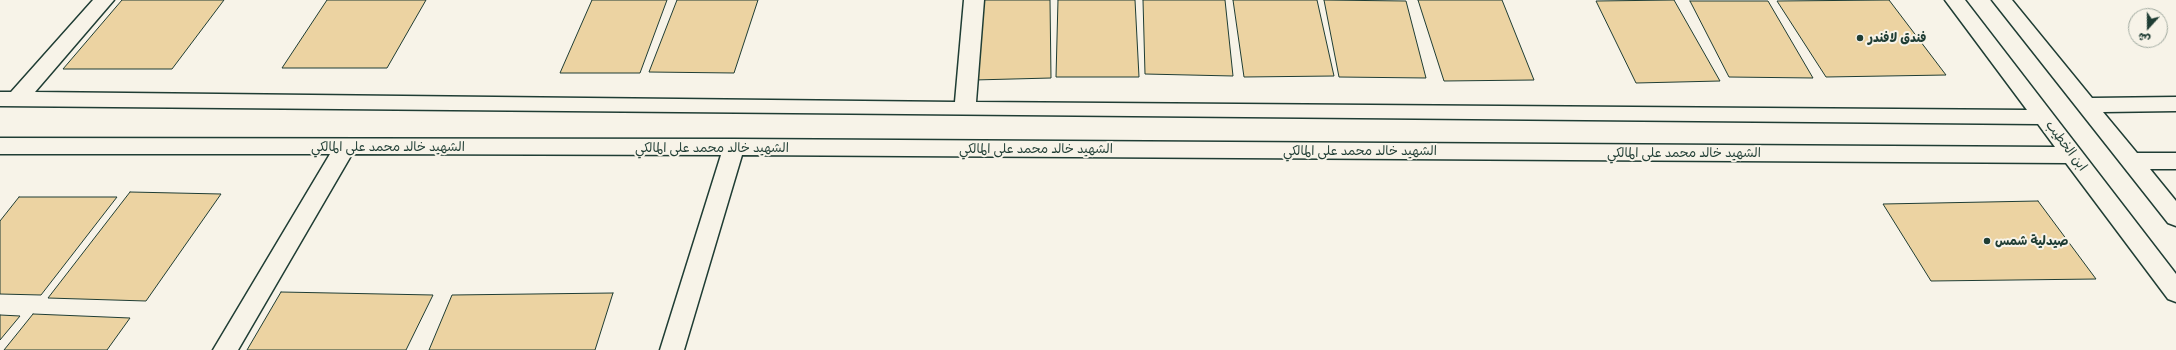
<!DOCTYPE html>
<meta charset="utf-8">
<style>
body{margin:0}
#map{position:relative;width:2176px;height:350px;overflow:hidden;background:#f7f3e8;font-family:Delius,"Playpen Sans Arabic",sans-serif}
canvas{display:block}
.north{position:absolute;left:2128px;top:8px;width:40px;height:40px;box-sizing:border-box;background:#f7f3e8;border:1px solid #a1aaa0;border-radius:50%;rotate:201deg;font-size:11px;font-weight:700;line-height:16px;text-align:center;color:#1f3d34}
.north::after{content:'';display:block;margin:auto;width:14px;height:18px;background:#1f3d34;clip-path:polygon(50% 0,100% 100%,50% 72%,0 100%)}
</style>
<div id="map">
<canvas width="2176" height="350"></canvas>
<div class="north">ش</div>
</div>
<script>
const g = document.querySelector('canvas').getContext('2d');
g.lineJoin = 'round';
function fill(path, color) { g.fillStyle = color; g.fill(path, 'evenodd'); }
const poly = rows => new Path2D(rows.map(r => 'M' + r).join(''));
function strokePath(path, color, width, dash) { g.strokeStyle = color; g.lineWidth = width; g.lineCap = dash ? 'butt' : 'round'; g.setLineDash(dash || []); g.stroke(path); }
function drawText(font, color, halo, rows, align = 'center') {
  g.font = font + ' Delius,"Playpen Sans Arabic",sans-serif'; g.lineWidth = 4; g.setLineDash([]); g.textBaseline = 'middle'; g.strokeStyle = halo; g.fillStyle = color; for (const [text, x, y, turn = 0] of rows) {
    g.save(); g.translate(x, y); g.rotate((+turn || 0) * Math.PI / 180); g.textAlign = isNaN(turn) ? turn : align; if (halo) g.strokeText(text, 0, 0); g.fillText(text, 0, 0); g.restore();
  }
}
const building = poly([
 [122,0,224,0,172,69,63,69,122,0],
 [327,0,426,0,387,68,282,68,327,0],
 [592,0,667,0,640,73,560,73,592,0],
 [677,0,758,0,734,73,649,72,677,0],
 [977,0,1050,0,1051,78,974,80,977,0],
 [1058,0,1135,0,1139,77,1056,77,1058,0],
 [1143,0,1225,0,1233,76,1145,74,1143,0],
 [1233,0,1317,0,1334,76,1244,77,1233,0],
 [1324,0,1406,1,1426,78,1339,77,1324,0],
 [1418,0,1502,0,1534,80,1444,81,1418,0],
 [1674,0,1720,81,1636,83,1596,1,1674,0],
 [1889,0,1946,75,1826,77,1777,1,1889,0],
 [1690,1,1768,1,1813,78,1729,77,1690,1],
 [130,192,221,194,146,301,48,298,130,192],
 [19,197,117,197,41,295,0,294,0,221,19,197],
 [2038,201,2096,279,1931,281,1883,204,2038,201],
 [281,292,433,295,406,350,247,350,281,292],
 [613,293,595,350,429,350,452,295,613,293],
 [33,314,130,318,107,350,4,350,33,314],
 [0,315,20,316,0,340,0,315]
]);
const minor = poly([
 [93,0,114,0,35,92,955,102,964,0,984,0,976,102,2027,110,1945,0,1965,0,2176,274,2176,302,2168,299,2066,163,742,155,684,350,660,350,721,155,352,154,238,350,213,350,330,154,0,154,0,138,734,139,2055,147,2038,124,0,106,0,92,11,92,93,0],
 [1992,0,2012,0,2092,98,2176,97,2176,111,2103,112,2137,153,2176,153,2176,169,2150,169,2176,201,2176,226,2168,223,1992,0]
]);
const markers = [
 [1860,38,4,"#1f3d34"],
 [1987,241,4,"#1f3d34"]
];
const poiNames = [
 ["فندق لافندر",1868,38],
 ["صيدلية شمس",1995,241]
];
const streetNames = [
 ["ابن الخطيب",2066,146,53],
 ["الشهيد خالد محمد على المالكي",388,147],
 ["الشهيد خالد محمد على المالكي",712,148],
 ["الشهيد خالد محمد على المالكي",1036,149],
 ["الشهيد خالد محمد على المالكي",1360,151],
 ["الشهيد خالد محمد على المالكي",1684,153]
];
fill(building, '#ecd3a2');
strokePath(building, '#1f3d34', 1);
strokePath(minor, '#1f3d34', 3);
fill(minor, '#f7f3e8');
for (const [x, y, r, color] of markers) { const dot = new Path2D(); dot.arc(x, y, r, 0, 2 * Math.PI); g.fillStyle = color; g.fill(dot); strokePath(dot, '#f7f3e8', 1.5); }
drawText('bold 13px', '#1f3d34', '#f7f3e8', poiNames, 'left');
drawText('13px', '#1f3d34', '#f7f3e8', streetNames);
</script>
